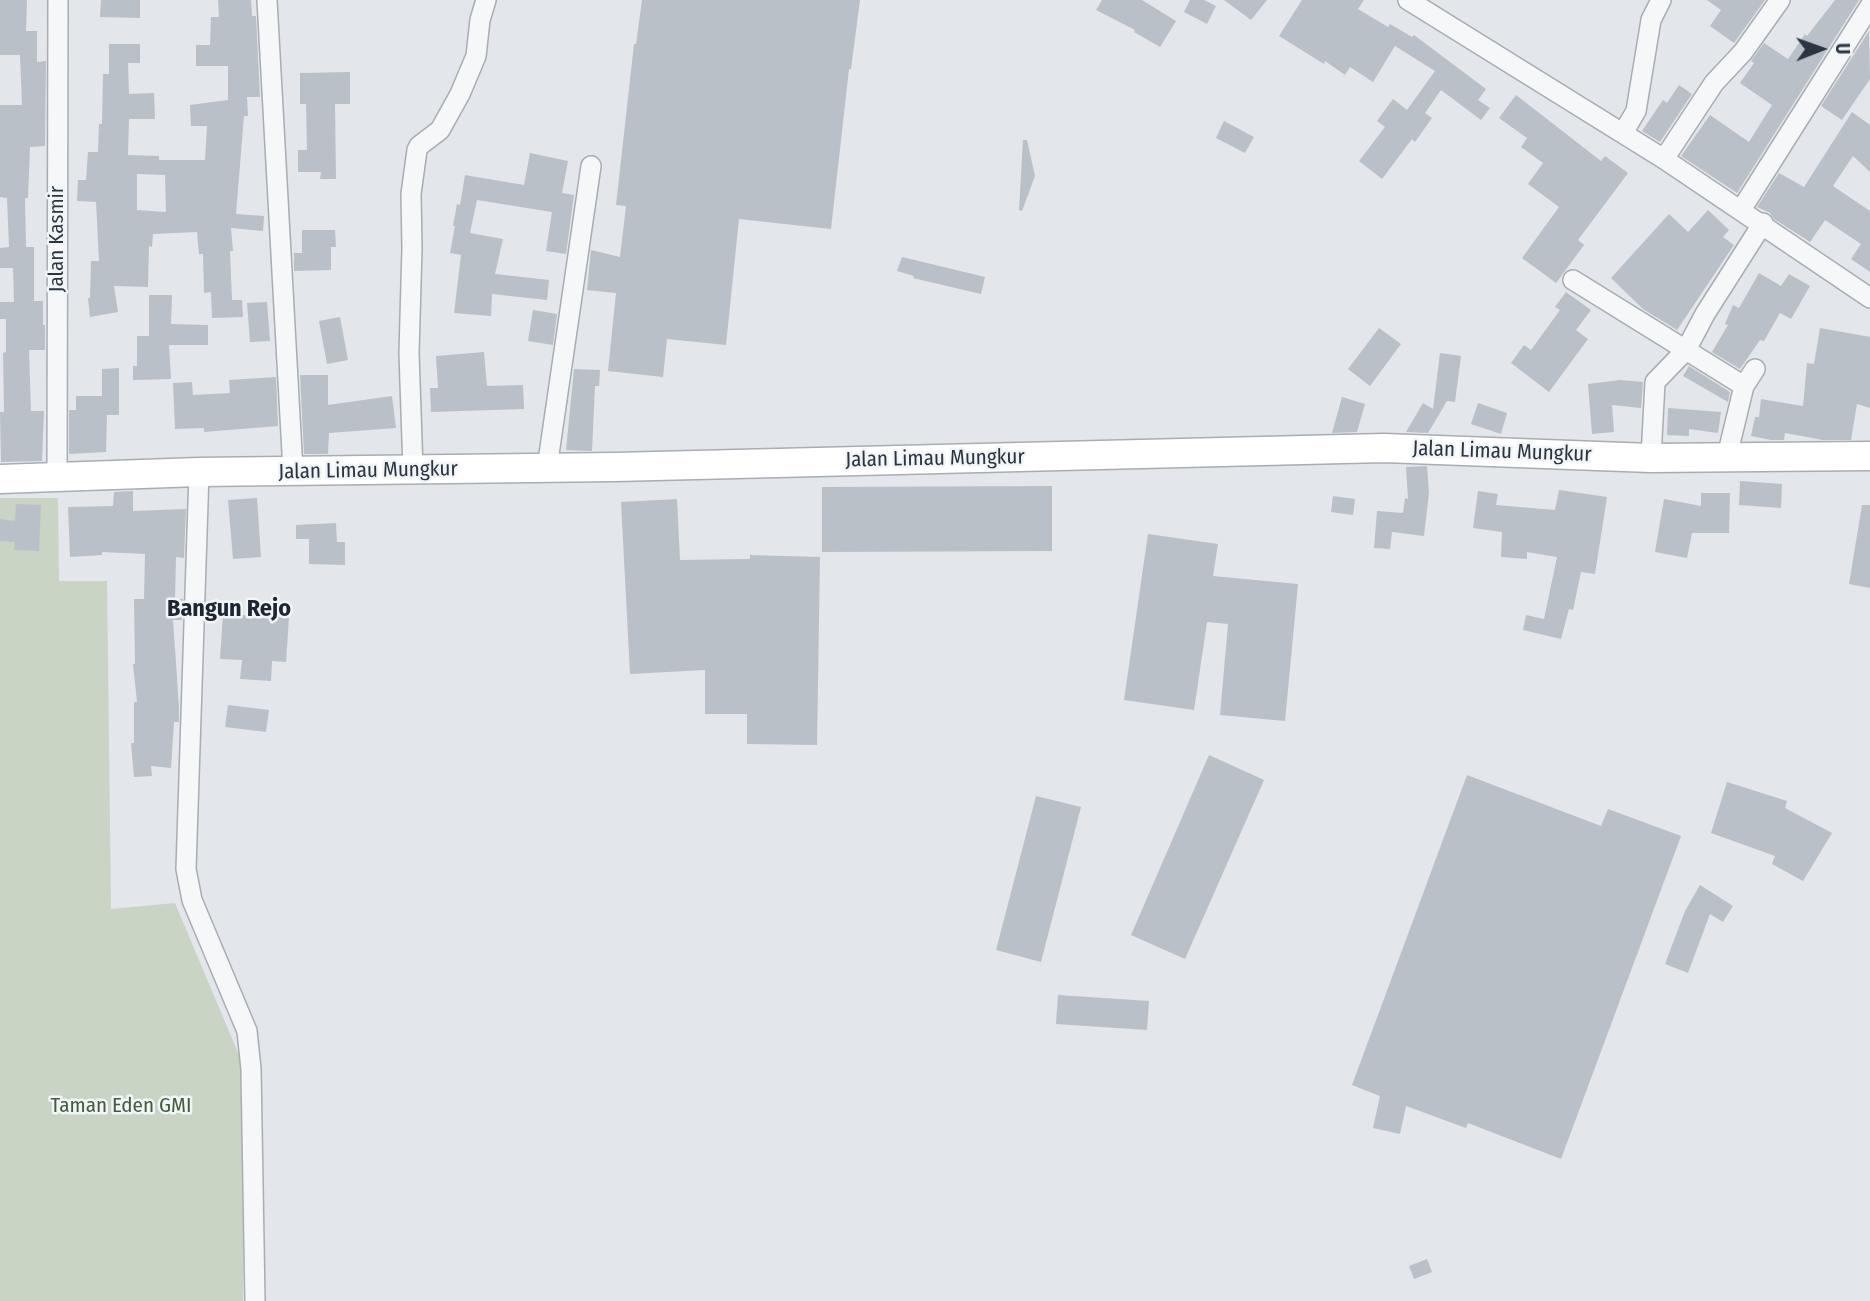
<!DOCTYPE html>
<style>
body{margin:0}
#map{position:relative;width:1870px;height:1301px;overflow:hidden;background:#e3e6ea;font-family:"Fira Sans Condensed",sans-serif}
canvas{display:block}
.north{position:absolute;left:1786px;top:14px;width:70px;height:70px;-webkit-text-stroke:5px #f2f5f8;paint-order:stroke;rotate:89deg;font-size:19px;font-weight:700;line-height:28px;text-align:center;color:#2b3542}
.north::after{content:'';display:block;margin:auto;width:24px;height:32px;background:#2b3542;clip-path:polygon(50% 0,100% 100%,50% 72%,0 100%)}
</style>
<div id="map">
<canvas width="1870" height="1301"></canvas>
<div class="north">U</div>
</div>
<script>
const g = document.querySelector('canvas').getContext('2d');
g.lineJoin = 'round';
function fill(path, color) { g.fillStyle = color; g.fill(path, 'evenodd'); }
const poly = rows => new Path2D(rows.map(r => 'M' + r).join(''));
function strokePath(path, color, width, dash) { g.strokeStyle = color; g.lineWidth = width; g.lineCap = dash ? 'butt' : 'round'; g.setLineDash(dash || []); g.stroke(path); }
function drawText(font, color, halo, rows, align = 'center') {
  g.font = font + ' "Fira Sans Condensed",sans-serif'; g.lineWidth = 5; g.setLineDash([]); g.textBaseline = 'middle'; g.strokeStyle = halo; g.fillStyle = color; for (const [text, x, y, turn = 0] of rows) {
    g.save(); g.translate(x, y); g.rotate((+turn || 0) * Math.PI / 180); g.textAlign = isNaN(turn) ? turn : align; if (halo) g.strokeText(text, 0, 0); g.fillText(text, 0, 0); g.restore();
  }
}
const green = poly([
 [0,498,58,498,59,581,107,581,111,909,175,903,244,1067,243,1301,0,1301]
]);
const building = poly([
 [0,0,27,0,26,31,37,31,37,62,46,61,45,146,30,147,28,198,25,198,26,247,34,247,34,301,43,301,43,325,45,325,45,350,29,350,31,411,44,411,42,461,1,462,0,412,4,412,3,353,6,352,6,319,0,319,0,302,14,302,13,268,0,268,0,248,9,247,7,198,0,197,0,105,22,105,20,55,0,55],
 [101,0,140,0,140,18,100,17],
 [218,0,251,0,252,16,256,16,260,97,247,97,248,116,244,116,236,214,264,216,263,231,231,228,233,251,230,251,232,300,242,300,243,317,212,318,211,292,204,293,203,254,199,254,197,232,153,234,152,247,149,246,148,287,114,286,118,312,90,317,88,298,90,298,91,261,99,261,96,202,77,201,78,180,86,180,88,152,98,152,99,124,102,124,103,74,109,74,109,44,140,44,140,63,128,63,129,94,154,93,155,119,129,119,128,155,159,156,159,160,205,160,207,126,191,126,190,105,228,100,228,66,196,66,196,45,210,45,211,17,219,17],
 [137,174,165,175,166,212,137,210],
 [642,0,860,0,851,69,849,69,831,229,739,219,726,345,667,339,663,377,608,371,616,293,587,290,591,250,620,257,626,206,616,205,634,44,636,44],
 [1102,0,1142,0,1176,21,1160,47,1134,32,1135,30,1096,10],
 [1190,0,1204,0,1216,6,1207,24,1184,12],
 [1224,0,1267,0,1251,20],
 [1302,0,1364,0,1358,9,1388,27,1390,24,1412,37,1414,35,1486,89,1478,100,1490,108,1481,120,1441,90,1425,113,1432,118,1415,142,1412,139,1382,179,1359,161,1385,127,1377,121,1393,99,1407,110,1435,71,1395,46,1373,82,1350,67,1345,75,1325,61,1324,64,1279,36],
 [1707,0,1765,0,1734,43,1710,26,1721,10],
 [1835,0,1859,0,1737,193,1681,156,1710,115,1749,142,1772,105,1740,83,1754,63,1751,61,1764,43,1788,59,1805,34,1807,36],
 [1869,31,1870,79,1842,120,1821,106],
 [350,72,350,104,335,104,336,179,320,179,321,172,298,172,298,150,307,150,306,104,300,104,300,73],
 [1679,85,1692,94,1660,142,1642,131,1663,100,1667,103],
 [1516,95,1601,161,1605,156,1628,173,1578,240,1584,245,1556,283,1522,258,1559,207,1528,184,1543,163,1521,147,1527,138,1499,118],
 [1852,112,1870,125,1870,172,1853,156,1833,186,1870,211,1870,272,1851,259,1861,244,1825,220,1810,242,1774,219,1770,213,1757,207,1779,173,1804,187],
 [1224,121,1254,137,1245,153,1216,138],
 [1023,140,1027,140,1035,176,1022,211,1019,210],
 [530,153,568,161,562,193,574,195,566,254,546,251,552,212,477,200,470,233,503,239,495,274,549,280,547,300,492,294,491,316,454,313,461,255,450,253,455,226,453,226,457,204,460,205,465,175,524,185],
 [1708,210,1729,230,1723,237,1734,245,1677,330,1643,309,1611,278,1669,214,1688,232],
 [302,230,335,230,336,247,331,247,331,270,294,271,294,253,302,253],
 [902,257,985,277,981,294,913,278,914,276,897,271],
 [1759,273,1781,286,1789,274,1810,286,1791,319,1780,313,1764,341,1760,340,1740,369,1712,352,1728,325,1725,324,1733,305,1739,308],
 [1566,292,1591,310,1576,330,1588,339,1549,392,1511,363,1524,345,1531,350,1560,310,1555,307],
 [149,295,172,295,171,324,208,325,208,345,169,345,171,379,133,380,133,366,137,366,137,336,149,336],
 [267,302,270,341,250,342,247,303],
 [533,310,557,314,553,345,528,341],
 [340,317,348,360,327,364,319,321],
 [1379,328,1401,344,1370,386,1348,369],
 [1820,328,1870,337,1870,408,1857,404,1851,440,1823,440,1785,433,1784,440,1771,440,1751,436,1755,417,1759,417,1761,399,1803,406,1807,363,1814,364],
 [484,352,487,386,523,385,524,409,431,412,430,388,438,388,436,356],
 [1440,353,1461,356,1455,402,1447,401,1428,433,1406,432,1423,403,1433,409],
 [1689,366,1730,392,1728,402,1683,376],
 [119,368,119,415,107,415,106,452,69,454,69,410,76,410,76,396,102,396,102,369],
 [574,369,600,370,599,386,595,386,592,451,566,450],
 [300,375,328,375,328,405,392,396,396,428,329,433,328,454,304,454],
 [276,377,278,426,204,432,204,428,175,429,173,383,192,382,193,395,230,393,229,380],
 [1620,380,1643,382,1641,408,1612,405,1614,432,1592,434,1588,384],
 [1342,397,1365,404,1357,432,1332,433],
 [1478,403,1507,413,1501,434,1471,424],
 [1668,408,1721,412,1718,433,1689,429,1689,436,1667,435],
 [1427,466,1429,493,1424,536,1392,532,1390,549,1374,548,1377,511,1403,513,1405,498,1408,499,1406,467],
 [1740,481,1782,484,1781,508,1739,505],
 [1052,486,1052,551,822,552,822,487],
 [1559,490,1607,497,1595,574,1581,572,1573,610,1569,609,1561,639,1523,630,1526,615,1544,619,1557,557,1527,552,1527,559,1501,557,1502,532,1473,528,1478,491,1498,494,1496,505,1555,510],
 [133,491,133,511,186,509,184,558,176,557,175,599,183,599,182,620,173,620,179,707,179,722,174,722,171,768,151,766,152,776,134,777,131,743,134,743,134,702,137,702,133,664,135,664,134,599,144,599,145,554,102,552,102,555,70,557,68,507,113,506,114,492],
 [1701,493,1730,493,1729,533,1692,533,1687,558,1655,552,1664,499,1701,506],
 [1333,496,1355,499,1353,515,1331,512],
 [257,498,261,557,233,559,228,500],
 [677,499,680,560,750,559,750,555,820,557,817,745,747,744,747,714,705,714,705,670,630,674,621,502],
 [16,504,41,505,39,551,14,550,15,542,0,541,0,519,15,521],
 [1862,505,1870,505,1870,588,1849,584],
 [336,523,337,542,345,542,345,565,309,564,309,539,296,539,296,525],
 [1148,534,1218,544,1213,576,1298,584,1285,721,1220,715,1228,624,1207,622,1194,710,1124,700],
 [223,614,289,617,286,662,272,661,271,681,240,679,242,660,220,659],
 [228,705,269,710,266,732,225,727],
 [1209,755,1264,780,1185,959,1131,935],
 [1467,775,1601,826,1608,809,1681,836,1561,1159,1468,1123,1466,1128,1406,1106,1400,1134,1373,1128,1380,1096,1352,1085],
 [1727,782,1787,801,1785,808,1832,833,1803,881,1772,864,1775,856,1711,833],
 [1036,796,1081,807,1041,962,996,950],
 [1700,885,1733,906,1723,922,1710,914,1688,973,1665,964,1685,911],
 [1058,995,1149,1001,1147,1030,1056,1024],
 [1427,1259,1432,1272,1414,1279,1409,1266]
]);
const street = poly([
 [267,0,293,471],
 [1408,0,1664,159,1870,298],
 [1623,133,1636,111,1651,20,1661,0],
 [1664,159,1714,83,1743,52,1780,0],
 [1741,210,1870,6],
 [1573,280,1744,386],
 [1727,456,1744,386,1755,369],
 [1651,458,1655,382,1686,350,1705,314,1763,223],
 [547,468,591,166],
 [413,470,409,353,412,248,411,194,417,150,419,146,440,130,460,94,476,56,480,20,486,0],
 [199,472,186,869,192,900,247,1031,251,1069,255,1301],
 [57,478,58,0]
]);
const secondary = poly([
 [0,479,199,472,615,467,1384,448,1651,458,1870,456]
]);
const streetNames = [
 ["Jalan Kasmir",57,239,-90],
 ["Jalan Limau Mungkur",1502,452,2],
 ["Jalan Limau Mungkur",935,459,-1],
 ["Jalan Limau Mungkur",368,471,-1]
];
const parkNames = [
 ["Taman Eden GMI",121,1106]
];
const quarterNames = [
 ["Bangun Rejo",229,609]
];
fill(green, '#c9d4c4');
fill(building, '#bac0c7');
strokePath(street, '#a8adb4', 22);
strokePath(secondary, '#a8adb4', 31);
strokePath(street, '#f5f7f9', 19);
strokePath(secondary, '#fff', 28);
drawText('21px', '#2b3542', '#f2f5f8', streetNames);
drawText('21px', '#435d39', '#f2f5f8', parkNames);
drawText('bold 24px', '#1d2633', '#f2f5f8', quarterNames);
</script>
